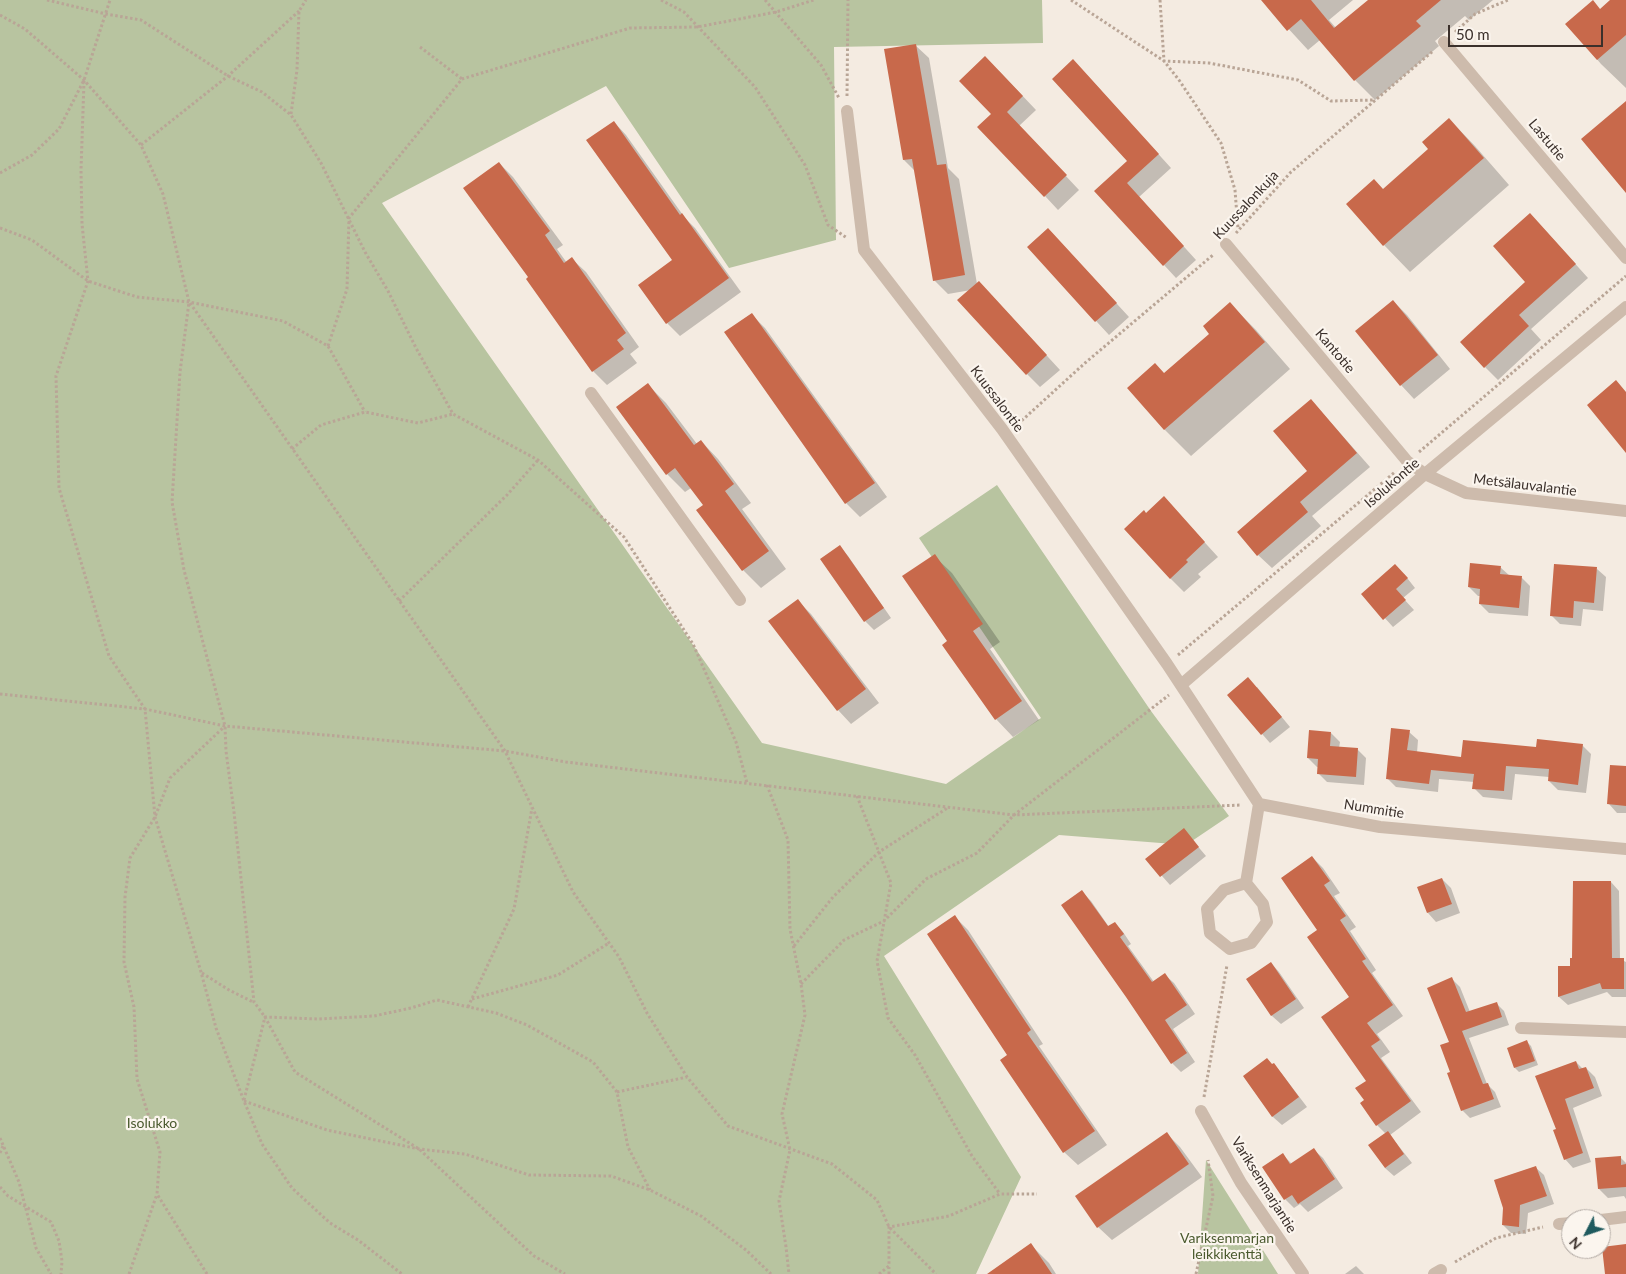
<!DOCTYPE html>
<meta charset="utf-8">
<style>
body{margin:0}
#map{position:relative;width:1626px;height:1274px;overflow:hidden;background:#f4ebe1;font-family:Lato,sans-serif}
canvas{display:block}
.north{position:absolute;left:1561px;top:1209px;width:50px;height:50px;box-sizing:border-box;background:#fbf5ee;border:1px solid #aea6a0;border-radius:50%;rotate:229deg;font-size:14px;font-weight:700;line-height:20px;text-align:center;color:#3b302b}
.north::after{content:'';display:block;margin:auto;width:18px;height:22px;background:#1f5a5e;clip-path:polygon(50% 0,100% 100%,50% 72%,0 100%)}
.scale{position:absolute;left:1448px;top:25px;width:155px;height:22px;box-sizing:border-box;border:2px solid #3b302b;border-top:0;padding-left:6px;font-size:15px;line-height:18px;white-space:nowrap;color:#3b302b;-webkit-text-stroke:4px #fbf5ee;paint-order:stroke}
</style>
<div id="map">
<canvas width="1626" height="1274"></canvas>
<div class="north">N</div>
<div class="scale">50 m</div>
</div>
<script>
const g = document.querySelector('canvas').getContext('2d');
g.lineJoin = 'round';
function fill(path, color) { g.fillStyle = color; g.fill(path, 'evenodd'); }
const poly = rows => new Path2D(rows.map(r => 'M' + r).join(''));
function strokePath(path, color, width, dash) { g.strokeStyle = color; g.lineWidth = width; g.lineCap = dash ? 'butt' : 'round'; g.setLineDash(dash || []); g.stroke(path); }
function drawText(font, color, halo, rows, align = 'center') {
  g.font = font + ' Lato,sans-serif'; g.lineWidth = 4.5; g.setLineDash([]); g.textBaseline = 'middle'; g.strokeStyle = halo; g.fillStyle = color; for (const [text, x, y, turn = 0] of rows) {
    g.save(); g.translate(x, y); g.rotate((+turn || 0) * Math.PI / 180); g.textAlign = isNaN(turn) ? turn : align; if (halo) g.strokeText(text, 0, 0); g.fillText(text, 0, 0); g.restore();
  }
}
const green = poly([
 [0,0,1042,0,1043,43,834,47,836,240,729,268,606,86,382,203,762,743,946,784,1041,718,919,538,997,485,1151,711,1229,816,1186,845,1059,835,884,956,1021,1177,976,1274,0,1274],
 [1206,1160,1278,1274,1198,1274]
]);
const shadow = poly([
 [1262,0,1353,0,1329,20,1336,28,1370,0,1493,0,1469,20,1465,16,1435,41,1439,46,1375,100,1355,80,1320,40,1308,50],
 [1612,0,1626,0,1626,88,1601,64,1567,24,1601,10],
 [915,45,929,58,948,168,959,179,977,284,992,296,1060,370,1040,387,1027,374,971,290,948,294,934,280,915,171,904,160,886,50],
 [999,71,1036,110,1019,126,1079,190,1058,210,1045,196,992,114],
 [1086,74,1171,168,1139,197,1196,260,1176,278,1096,191,1128,161],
 [1449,119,1475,146,1509,185,1410,272,1384,245,1348,204,1383,190,1430,149],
 [614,122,626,135,685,218,695,228,741,292,680,336,667,323,640,285,674,260],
 [499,163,513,177,563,245,557,249,567,263,572,259,586,272,639,347,630,354,637,363,607,385,593,371,527,279,529,278],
 [1543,228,1588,278,1531,329,1541,340,1498,380,1485,367,1527,282],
 [1061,243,1129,317,1109,335,1028,247],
 [1393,301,1407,315,1450,369,1414,399,1401,385],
 [1230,304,1256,330,1290,369,1191,456,1165,430,1129,388,1165,374,1211,334],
 [751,314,765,328,887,497,860,517,846,503,726,332],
 [648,385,666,403,697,444,701,441,718,459,751,503,742,509,786,569,761,588,743,570,704,505,691,488,685,492,667,474,618,407],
 [1311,400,1370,467,1312,516,1321,526,1272,568,1258,555,1308,471],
 [1177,512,1218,557,1198,574,1201,577,1184,592,1170,578,1146,514],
 [840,547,848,556,891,618,874,630,865,621],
 [934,556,952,573,1000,642,990,649,1039,720,1013,737,996,719,949,641],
 [1500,567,1510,576,1522,578,1530,586,1528,616,1489,613,1480,604,1481,596,1478,596,1469,587],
 [1597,569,1606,577,1603,611,1583,609,1581,626,1560,624,1551,615],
 [1404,574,1415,588,1403,598,1414,610,1393,627,1363,594],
 [798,601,811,614,879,703,851,724,838,710],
 [1257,687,1290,727,1270,743,1228,695],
 [1409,732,1418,740,1417,753,1462,758,1537,748,1582,745,1591,754,1586,793,1558,790,1549,781,1549,777,1515,774,1512,800,1483,797,1474,788,1474,782,1439,779,1438,792,1396,787,1387,778],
 [1331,733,1340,742,1339,748,1357,749,1366,758,1364,785,1327,782,1319,774,1319,767,1317,767,1308,758],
 [1626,767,1626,813,1617,813,1609,804],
 [1184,830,1206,856,1170,885,1147,859],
 [1312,857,1323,868,1340,893,1334,896,1356,927,1350,931,1376,970,1372,973,1403,1016,1377,1034,1390,1052,1381,1058,1421,1112,1390,1135,1412,1163,1394,1176,1385,1168,1386,1134,1377,1125,1361,1103,1366,1100,1367,1081,1351,997,1319,931],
 [1442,879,1451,888,1460,913,1436,922,1428,913],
 [1611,882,1619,891,1620,959,1626,962,1626,997,1612,997,1607,992,1568,1005,1559,997,1560,967,1571,967,1574,959],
 [1082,892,1091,901,1109,927,1115,923,1123,932,1131,944,1128,946,1154,982,1165,975,1174,983,1195,1014,1173,1029,1195,1062,1181,1072,1172,1063],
 [955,917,968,930,1043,1044,1039,1046,1107,1145,1078,1165,1064,1152,1009,1056],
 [1271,963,1279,972,1304,1008,1281,1024,1272,1016,1247,979],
 [1452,979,1460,987,1470,1012,1496,1003,1504,1011,1509,1025,1469,1038,1487,1084,1495,1092,1501,1107,1470,1118,1462,1110,1451,1073],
 [1527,1042,1531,1046,1538,1065,1519,1072,1515,1068],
 [1576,1062,1583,1069,1586,1068,1595,1077,1602,1096,1573,1108,1591,1162,1573,1168,1565,1159,1558,1130,1537,1077],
 [1273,1065,1282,1074,1307,1107,1282,1125,1273,1117,1244,1077],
 [1167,1134,1180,1147,1202,1177,1112,1240,1098,1227],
 [1314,1150,1323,1158,1343,1188,1308,1212,1300,1204,1294,1208,1285,1199,1264,1167,1282,1154,1292,1164],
 [1620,1157,1626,1163,1626,1199,1624,1196,1608,1198,1599,1189],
 [1535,1167,1544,1175,1554,1204,1528,1213,1526,1234,1511,1233,1503,1225],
 [1031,1245,1049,1263,1056,1274,1004,1274],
 [1356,1266,1364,1274,1345,1274]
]);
const building = poly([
 [1261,0,1311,0,1334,28,1368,0,1441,0,1416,21,1421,26,1354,81,1301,19,1287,31],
 [1593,0,1600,9,1610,0,1626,0,1626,35,1597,60,1565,24],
 [916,44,937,165,946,164,965,275,933,281,912,159,903,160,884,49],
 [985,56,1023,96,1007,112,1067,175,1044,197,977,127,991,114,959,81],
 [1073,59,1159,154,1127,183,1184,246,1163,266,1094,191,1127,161,1052,79],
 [1626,101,1626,193,1581,139],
 [1449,118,1484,158,1383,246,1346,204,1374,179,1383,189,1428,149,1422,142],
 [614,121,680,215,682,213,729,278,666,324,638,285,672,260,586,140],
 [499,162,550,231,545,235,564,263,572,257,626,333,617,340,624,349,592,372,526,279,528,277,463,188],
 [1530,213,1576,264,1519,315,1529,326,1484,368,1460,342,1525,282,1493,246],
 [1048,228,1117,303,1095,322,1027,247],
 [979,281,1047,355,1026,375,957,300],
 [1393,300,1438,355,1400,386,1355,331],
 [1230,302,1265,342,1164,430,1127,388,1155,363,1164,373,1209,334,1203,326],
 [752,313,875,483,845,504,724,332],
 [1616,380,1626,392,1626,453,1587,405],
 [648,383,694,445,701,440,734,484,725,491,769,551,742,571,696,510,703,505,675,468,666,475,616,407],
 [1311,399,1357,453,1300,502,1308,512,1257,556,1237,532,1307,471,1273,431],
 [1164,496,1205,542,1186,560,1188,562,1170,579,1124,529,1144,510,1146,513],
 [840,545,884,608,864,622,820,559],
 [935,554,983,624,973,631,1022,701,995,720,942,645,947,641,902,576],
 [1470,563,1501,566,1500,574,1522,576,1519,608,1479,604,1480,589,1468,587],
 [1395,564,1408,578,1396,589,1406,600,1383,620,1361,594],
 [1554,564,1597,567,1594,603,1574,601,1573,618,1550,616],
 [798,599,866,689,837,711,768,621],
 [1248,677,1282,717,1261,735,1227,695],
 [1391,728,1410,730,1407,750,1461,757,1463,740,1536,747,1537,739,1583,744,1578,785,1548,781,1549,769,1506,766,1504,791,1472,789,1474,774,1431,770,1429,784,1386,779],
 [1309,730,1331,732,1330,746,1358,748,1356,777,1317,774,1318,759,1307,758],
 [1610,765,1626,766,1626,806,1607,804],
 [1184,828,1199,847,1160,877,1145,859],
 [1312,856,1330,881,1324,885,1346,916,1340,920,1366,959,1362,961,1393,1005,1367,1023,1380,1040,1371,1046,1411,1101,1376,1126,1360,1103,1364,1100,1355,1088,1366,1081,1321,1017,1349,997,1307,937,1317,930,1281,878],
 [1442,878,1452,904,1427,913,1417,887],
 [1573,881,1611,881,1612,958,1624,958,1624,989,1602,989,1600,983,1558,997,1558,966,1570,966,1570,958,1572,958],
 [1082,890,1108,926,1115,922,1124,934,1120,937,1152,982,1165,973,1187,1005,1165,1020,1187,1053,1171,1064,1126,997,1061,905],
 [955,915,1031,1030,1027,1033,1095,1131,1063,1153,1000,1060,1007,1055,927,934],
 [1271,962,1296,999,1271,1016,1246,979],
 [1452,977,1466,1012,1497,1002,1502,1017,1462,1031,1483,1084,1488,1083,1494,1099,1461,1111,1447,1073,1450,1072,1440,1045,1449,1042,1427,988],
 [1527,1040,1535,1061,1514,1068,1507,1048],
 [1267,1058,1272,1064,1274,1063,1299,1097,1272,1117,1243,1076],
 [1576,1061,1579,1069,1586,1067,1594,1088,1565,1099,1583,1153,1564,1160,1553,1130,1556,1129,1535,1076],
 [1388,1131,1404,1154,1385,1168,1368,1145],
 [1167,1132,1189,1164,1097,1228,1075,1196],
 [1314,1148,1335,1179,1298,1204,1292,1195,1284,1200,1262,1167,1283,1153,1290,1164],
 [1621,1156,1621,1165,1626,1164,1626,1187,1598,1189,1595,1158],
 [1536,1166,1547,1196,1520,1205,1519,1227,1502,1225,1503,1208,1494,1180],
 [1031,1243,1052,1274,987,1274],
 [1626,1244,1626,1274,1605,1274,1602,1247]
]);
const path = poly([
 [47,0,106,14,141,20,228,76,262,92,291,115,321,163,365,252,388,291,416,348,453,414,538,460,624,537,693,644,736,742,747,783],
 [661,0,684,12,755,87,805,165,828,225,847,238],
 [765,0,821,65,839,98],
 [1071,0,1164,61,1179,80,1221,143,1235,190,1238,229],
 [1160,0,1164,61,1209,63,1298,80,1331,101,1375,100],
 [0,15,25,29,84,80,141,145,163,194,189,302,180,372,172,502,184,570,225,726,226,751,234,812,254,1002,265,1017,295,1072,419,1149,534,1256,565,1274],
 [1455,32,1475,14,1508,0],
 [420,47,462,79],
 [84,81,81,170,82,224,88,281,56,376,59,488,109,656,145,709,155,817,201,972,216,1028,244,1101,262,1144,292,1188,330,1223,358,1240,402,1274],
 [847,96,848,0],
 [291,114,297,70,299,11,306,0],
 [141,145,228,76,299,11],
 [0,173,32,155,59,129,84,80,110,0],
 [0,228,32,240,88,281,137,297,189,302,283,321,328,346,365,412],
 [1236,233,1291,172,1433,51],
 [190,303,505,751,573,892,619,957,647,1013,687,1077,728,1126,832,1164,877,1200,889,1227,936,1274],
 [328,346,347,289,349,218,462,79,630,28,697,27,776,12,814,0],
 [1018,424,1085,363,1213,255],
 [292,449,321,425,365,412,418,423,453,414],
 [1419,452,1626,276],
 [399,601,507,495,538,460],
 [1178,655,1395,472],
 [0,694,145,709,225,726,505,751,566,762,1014,815,1241,805],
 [767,785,788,840,790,929,801,984,805,1015,782,1114,790,1150,779,1201,786,1247,789,1274],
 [857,796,891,883,877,961,888,1018,915,1055,972,1156,1000,1194],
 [794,946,833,897,879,852,949,807],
 [202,973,229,990,253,1002],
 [801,984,844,940,884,921,926,879,977,853,1014,815,1169,695],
 [472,999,558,975,609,943],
 [468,1007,514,909,532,808],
 [617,1092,687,1077],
 [1204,1097,1227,965],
 [244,1100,265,1017,318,1019,374,1016,411,1008,437,1000,496,1013,527,1025,593,1062,617,1092,628,1147,650,1190],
 [244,1101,327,1130,419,1149,465,1154,529,1175,611,1176,650,1190,701,1216,746,1250,771,1274],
 [0,1138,19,1182,36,1248,51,1274],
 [0,1153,3,1146],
 [0,1187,8,1196,51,1222,59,1241,62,1261,61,1274],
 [1455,1262,1496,1238,1543,1227],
 [129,1274,157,1194],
 [207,1274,157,1194,160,1152,137,1079,134,1007,124,962,125,897,130,858,155,817,170,778,225,726],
 [879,1274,889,1266,889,1227,949,1216,1000,1194,1037,1194],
 [889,1274,889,1267],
 [1196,1274,1213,1196,1208,1160]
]);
const minor = poly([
 [1444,42,1626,258],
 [847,111,864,250,1002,429,1167,664,1259,804,1380,827,1626,849],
 [1226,244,1407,461,1425,474,1466,493,1626,511],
 [591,393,740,600],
 [1181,685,1425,474,1626,307],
 [1246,883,1263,904,1267,922,1251,943,1230,949,1210,933,1207,909,1224,890,1246,883,1259,804],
 [1521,1028,1626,1032],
 [1201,1111,1241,1183,1303,1274],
 [1601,1220,1626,1217],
 [1559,1224,1571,1223],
 [1434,1274,1441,1270]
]);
const streetNames = [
 ["Lastutie",1547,140,50],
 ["Kuussalonkuja",1246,205,-47],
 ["Kantotie",1335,351,50],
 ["Kuussalontie",997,399,53],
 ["Isolukontie",1392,483,-41],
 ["Metsälauvalantie",1525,485,7],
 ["Nummitie",1374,809,9],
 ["Variksenmarjantie",1264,1185,58]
];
const parkNames = [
 ["Isolukko",152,1123],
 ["Variksenmarjan",1227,1238],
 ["leikkikenttä",1227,1254]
];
fill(green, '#b8c4a0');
fill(shadow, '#0003');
fill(building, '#c8694b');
strokePath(path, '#b9a596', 3, [2.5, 2.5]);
strokePath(minor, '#cdbbac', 12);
drawText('14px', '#3b302b', '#fbf5ee', streetNames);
drawText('14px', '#4a5a2e', '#fbf5ee', parkNames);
</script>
